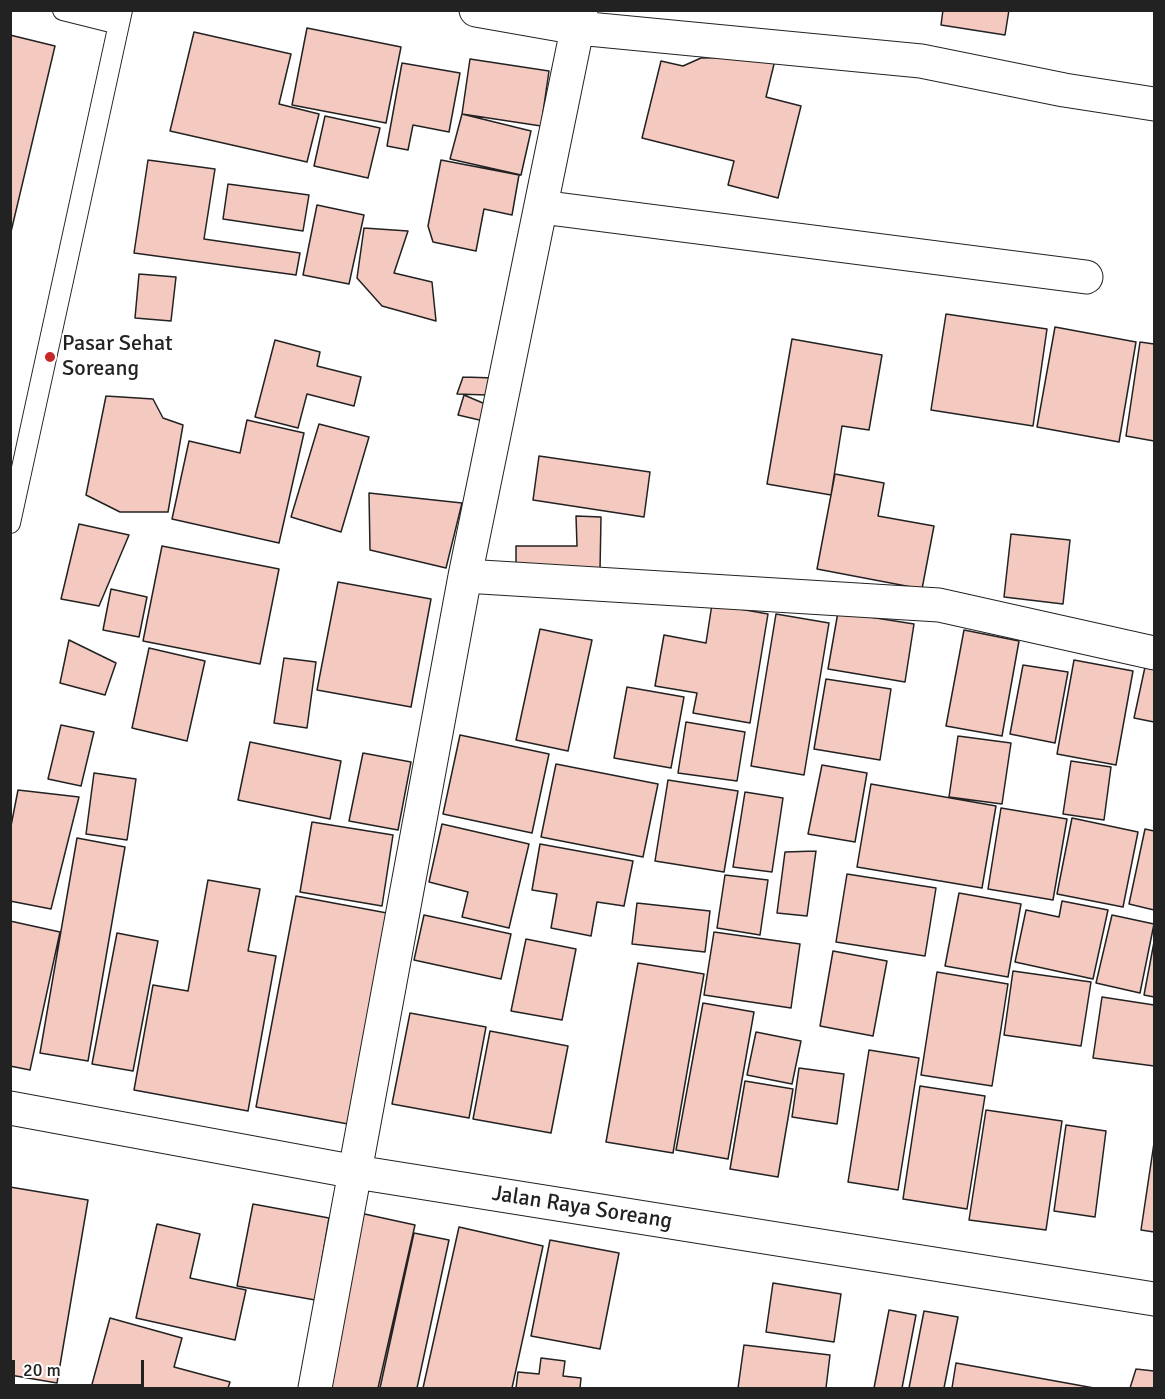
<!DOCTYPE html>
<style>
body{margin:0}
#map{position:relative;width:1165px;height:1399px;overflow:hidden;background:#fff;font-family:Signika,sans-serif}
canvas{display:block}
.frame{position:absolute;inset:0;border:12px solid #222;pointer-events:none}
.scale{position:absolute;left:12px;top:1360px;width:132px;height:27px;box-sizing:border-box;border:3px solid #222;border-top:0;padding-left:8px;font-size:18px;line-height:21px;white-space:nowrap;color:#222;-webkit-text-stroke:4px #fff;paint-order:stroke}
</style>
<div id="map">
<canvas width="1165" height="1399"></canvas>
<div class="frame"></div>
<div class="scale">20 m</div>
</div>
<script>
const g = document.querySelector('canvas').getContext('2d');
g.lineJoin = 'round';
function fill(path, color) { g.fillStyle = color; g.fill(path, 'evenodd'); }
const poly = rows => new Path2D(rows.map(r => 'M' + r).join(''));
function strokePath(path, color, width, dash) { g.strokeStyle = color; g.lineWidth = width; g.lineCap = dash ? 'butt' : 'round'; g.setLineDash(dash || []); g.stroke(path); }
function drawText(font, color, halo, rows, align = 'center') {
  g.font = font + ' Signika,sans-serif'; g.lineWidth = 4.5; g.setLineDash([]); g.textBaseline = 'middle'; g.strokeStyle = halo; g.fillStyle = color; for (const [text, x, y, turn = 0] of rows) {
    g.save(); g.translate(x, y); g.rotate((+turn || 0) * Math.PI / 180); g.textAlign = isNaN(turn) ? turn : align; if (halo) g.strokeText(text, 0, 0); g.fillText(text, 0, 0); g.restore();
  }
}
const building = poly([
 [943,10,1009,10,1005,35,941,25,943,10],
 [307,28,401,47,386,123,292,105,307,28],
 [194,32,291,54,279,104,319,114,307,162,170,131,194,32],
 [10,35,55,46,10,236,10,35],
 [776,56,766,97,801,106,778,198,728,185,734,161,642,138,661,61,683,66,701,58,776,56],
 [470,59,549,71,541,126,462,114,470,59],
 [402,63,460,73,449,132,413,125,408,150,387,146,402,63],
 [462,114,531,131,521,175,450,159,462,114],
 [325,116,380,128,368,178,314,166,325,116],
 [148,160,215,169,204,239,300,253,296,275,134,253,148,160],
 [441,160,519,175,512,215,484,209,476,251,433,242,428,226,441,160],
 [228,184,309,195,303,231,223,219,228,184],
 [317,205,364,215,349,284,303,275,317,205],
 [364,228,408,231,394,273,432,282,436,321,382,306,357,278,364,228],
 [139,274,176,277,171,321,135,318,139,274],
 [946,314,1047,329,1033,426,931,410,946,314],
 [1055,327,1136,342,1119,442,1037,427,1055,327],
 [792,339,882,355,869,430,842,426,831,495,767,484,792,339],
 [275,340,320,352,317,366,361,377,354,406,307,394,298,428,255,417,275,340],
 [1140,342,1154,344,1154,441,1126,436,1140,342],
 [463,377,495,378,487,395,457,394,463,377],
 [464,395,490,406,488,422,458,415,464,395],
 [106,396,153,399,163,418,183,425,168,512,120,512,86,495,106,396],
 [247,420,304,433,279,543,172,519,189,441,240,453,247,420],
 [319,424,369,437,341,532,291,517,319,424],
 [539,456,650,472,644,517,533,500,539,456],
 [835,474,884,483,878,516,934,526,922,589,817,569,835,474],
 [369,493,462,503,446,568,370,550,369,493],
 [576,516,601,517,600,571,516,571,516,546,577,546,576,516],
 [79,524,129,535,99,606,61,599,79,524],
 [1011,534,1070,540,1063,604,1004,597,1011,534],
 [162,546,279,569,260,664,143,641,162,546],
 [338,582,431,599,411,707,317,690,338,582],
 [111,589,147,597,139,637,103,630,111,589],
 [712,604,768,614,750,723,693,713,697,693,655,686,664,635,706,643,712,604],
 [838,612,914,624,905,682,828,669,838,612],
 [776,614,829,623,804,775,751,766,776,614],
 [540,629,592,640,568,751,516,740,540,629],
 [964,630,1019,641,1002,736,946,726,964,630],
 [69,640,116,663,105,695,60,683,69,640],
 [149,648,205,661,187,741,132,728,149,648],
 [284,658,316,662,307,728,274,723,284,658],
 [1074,660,1133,671,1116,765,1057,754,1074,660],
 [1023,665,1068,672,1055,743,1010,734,1023,665],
 [1145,667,1154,669,1154,722,1134,718,1145,667],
 [826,679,891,689,880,760,814,749,826,679],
 [627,687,684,697,671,768,614,758,627,687],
 [686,722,745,732,737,781,678,773,686,722],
 [61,725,94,732,81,786,48,779,61,725],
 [460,735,549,754,532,833,443,814,460,735],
 [958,736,1011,743,1002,804,949,797,958,736],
 [250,742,341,761,330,819,238,800,250,742],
 [363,753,411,762,398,830,349,821,363,753],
 [1071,761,1111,767,1104,820,1063,814,1071,761],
 [556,764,658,784,643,857,541,837,556,764],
 [822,765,867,773,855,842,808,834,822,765],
 [94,773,136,779,127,840,86,834,94,773],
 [668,780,738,791,724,872,655,861,668,780],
 [871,784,996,806,982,888,857,867,871,784],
 [18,790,79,797,51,909,10,901,10,831,18,790],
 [745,792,783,798,772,872,733,867,745,792],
 [1001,808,1067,819,1053,900,988,889,1001,808],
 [1072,818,1138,832,1123,907,1057,894,1072,818],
 [312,822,393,835,382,906,300,892,312,822],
 [442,824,529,844,509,928,462,917,468,892,429,882,442,824],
 [1145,829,1154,831,1154,910,1129,904,1145,829],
 [77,838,125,847,88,1061,40,1053,77,838],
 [540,844,633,861,624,906,597,902,591,936,551,928,557,894,532,890,540,844],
 [816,851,807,916,777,913,785,852,816,851],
 [847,874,936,888,925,956,836,942,847,874],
 [725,875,768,880,760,935,717,928,725,875],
 [208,880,260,889,248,951,276,956,248,1111,134,1090,153,985,188,991,208,880],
 [959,893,1021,904,1008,977,945,966,959,893],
 [296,896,387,913,348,1124,256,1107,296,896],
 [1062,901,1108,910,1093,979,1015,962,1026,910,1059,917,1062,901],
 [637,903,710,911,705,952,632,944,637,903],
 [424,915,511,934,501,979,414,960,424,915],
 [1112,915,1154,924,1140,993,1096,983,1112,915],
 [10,921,60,932,30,1070,10,1066,10,921],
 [714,932,800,944,791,1008,704,995,714,932],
 [117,933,158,941,133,1071,92,1064,117,933],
 [526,939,576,949,562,1020,511,1011,526,939],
 [1154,942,1154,997,1144,995,1154,942],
 [833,951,887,961,873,1036,820,1026,833,951],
 [638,963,704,974,673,1153,606,1142,638,963],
 [1013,971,1091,982,1081,1046,1004,1035,1013,971],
 [937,972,1008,984,992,1086,921,1075,937,972],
 [1102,997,1154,1005,1154,1066,1093,1058,1102,997],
 [703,1003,754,1012,728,1159,676,1150,703,1003],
 [410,1013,486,1027,469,1118,392,1104,410,1013],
 [490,1031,568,1046,551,1133,473,1119,490,1031],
 [756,1032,801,1041,792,1084,747,1075,756,1032],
 [869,1050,919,1058,898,1190,848,1182,869,1050],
 [799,1068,844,1074,837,1124,792,1117,799,1068],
 [745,1081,793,1089,778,1177,730,1169,745,1081],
 [920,1086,985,1096,967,1209,903,1199,920,1086],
 [986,1110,1062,1121,1046,1230,969,1220,986,1110],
 [1066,1125,1106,1131,1095,1217,1054,1211,1066,1125],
 [1154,1143,1154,1232,1141,1230,1154,1143],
 [10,1187,88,1200,57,1383,10,1375,10,1187],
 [253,1204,329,1218,315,1300,237,1286,253,1204],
 [360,1213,415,1225,378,1388,321,1388,360,1213],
 [157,1224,200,1234,190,1278,246,1290,235,1340,136,1318,157,1224],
 [459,1227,543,1246,512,1388,423,1388,459,1227],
 [414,1233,449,1240,417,1388,380,1388,414,1233],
 [550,1240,619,1253,600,1349,531,1336,550,1240],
 [773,1283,841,1294,834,1342,766,1332,773,1283],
 [889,1310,916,1315,902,1388,874,1388,889,1310],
 [924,1311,958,1317,944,1388,909,1388,924,1311],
 [110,1318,182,1338,174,1367,230,1382,228,1388,91,1388,110,1318],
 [744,1345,830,1355,826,1388,738,1388,744,1345],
 [541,1358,565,1361,563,1376,581,1378,580,1388,516,1388,518,1372,539,1374,541,1358],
 [956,1363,1094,1388,952,1388,956,1363],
 [1136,1369,1154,1371,1154,1388,1130,1388,1136,1369]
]);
const service = poly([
 [63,10,119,24],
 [10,523,122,10]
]);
const minor = poly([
 [476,10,578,28,921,61,1064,90,1154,104],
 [541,207,1086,277],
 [465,576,939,605,1154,653],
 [315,1388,465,576,581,10]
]);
const secondary = poly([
 [10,1108,356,1172,1154,1299]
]);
const markers = [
 [50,357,6,"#c62828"]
];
const poiNames = [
 ["Pasar Sehat",62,344],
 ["Soreang",62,369]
];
const streetNames = [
 ["Jalan Raya Soreang",582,1208,9]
];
fill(building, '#f3c9c0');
strokePath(building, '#222', 1.5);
strokePath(service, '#222', 22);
strokePath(minor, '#222', 35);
strokePath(secondary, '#222', 35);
strokePath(service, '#fff', 20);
strokePath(minor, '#fff', 33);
strokePath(secondary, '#fff', 33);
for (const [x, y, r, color] of markers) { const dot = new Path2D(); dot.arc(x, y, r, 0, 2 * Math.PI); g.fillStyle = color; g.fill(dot); strokePath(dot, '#fff', 2); }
drawText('22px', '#222', '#fff', poiNames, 'left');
drawText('22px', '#222', '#fff', streetNames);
</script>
